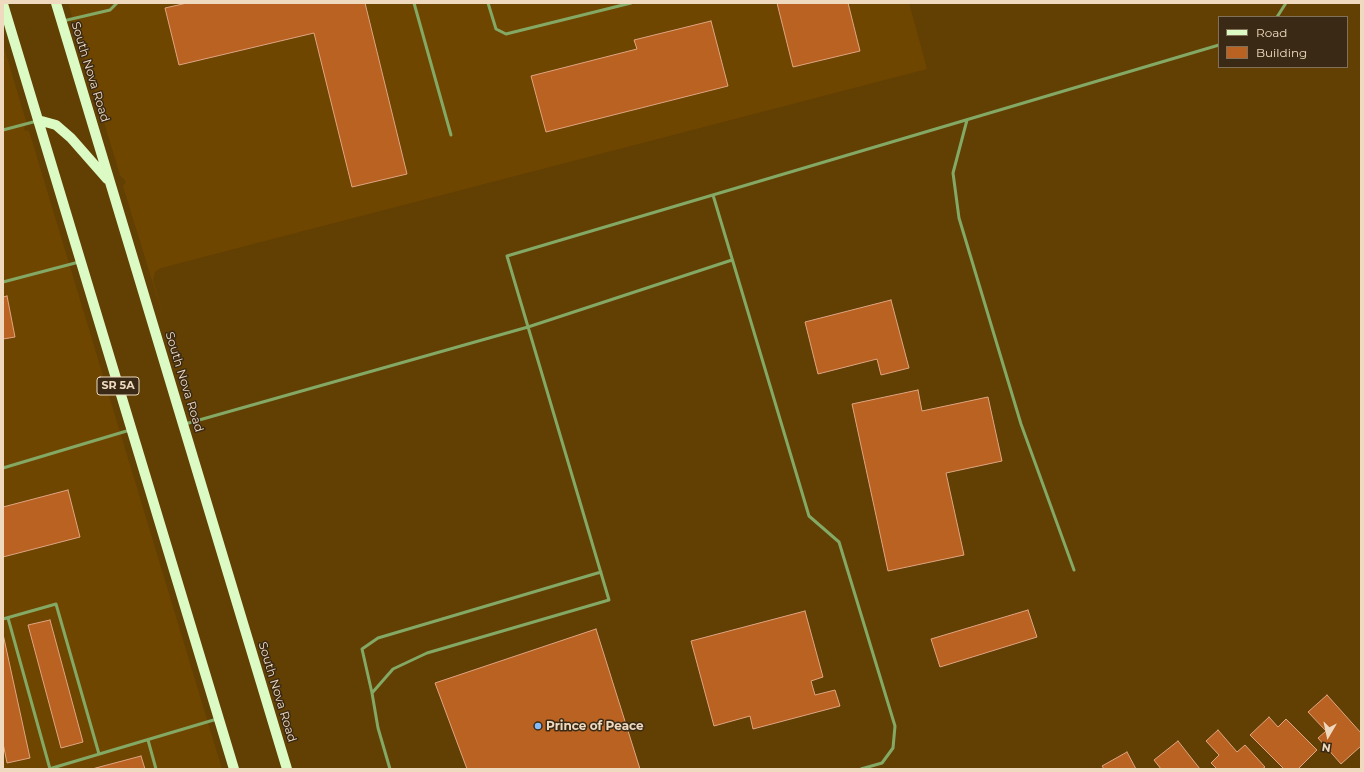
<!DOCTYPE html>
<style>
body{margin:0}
#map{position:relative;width:1364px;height:772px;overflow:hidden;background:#623f03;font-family:Montserrat,sans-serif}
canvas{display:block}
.frame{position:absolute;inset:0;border:4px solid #efdac0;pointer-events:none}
.legend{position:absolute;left:1218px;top:16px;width:130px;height:52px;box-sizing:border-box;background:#3a2a15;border:1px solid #827059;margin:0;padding:5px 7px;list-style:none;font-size:12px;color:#efdac0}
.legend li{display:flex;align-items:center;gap:8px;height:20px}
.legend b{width:20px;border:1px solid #827059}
.north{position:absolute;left:1308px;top:716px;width:40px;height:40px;-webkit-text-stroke:3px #3a2a15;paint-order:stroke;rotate:189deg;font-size:11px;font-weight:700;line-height:16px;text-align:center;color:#efdac0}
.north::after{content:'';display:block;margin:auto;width:14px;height:18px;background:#efdac0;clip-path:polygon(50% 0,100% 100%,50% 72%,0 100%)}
</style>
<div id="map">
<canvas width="1364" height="772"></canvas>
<div class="frame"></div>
<ul class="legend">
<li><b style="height:5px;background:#dbfac4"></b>Road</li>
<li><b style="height:11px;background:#ba6221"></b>Building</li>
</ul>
<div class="north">N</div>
</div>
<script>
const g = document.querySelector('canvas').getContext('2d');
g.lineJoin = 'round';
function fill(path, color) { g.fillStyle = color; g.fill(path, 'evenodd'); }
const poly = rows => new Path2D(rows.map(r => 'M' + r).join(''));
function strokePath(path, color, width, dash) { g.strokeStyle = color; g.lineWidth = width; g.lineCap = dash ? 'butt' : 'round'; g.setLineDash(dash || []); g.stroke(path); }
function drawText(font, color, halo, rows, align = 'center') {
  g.font = font + ' Montserrat,sans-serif'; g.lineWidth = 3; g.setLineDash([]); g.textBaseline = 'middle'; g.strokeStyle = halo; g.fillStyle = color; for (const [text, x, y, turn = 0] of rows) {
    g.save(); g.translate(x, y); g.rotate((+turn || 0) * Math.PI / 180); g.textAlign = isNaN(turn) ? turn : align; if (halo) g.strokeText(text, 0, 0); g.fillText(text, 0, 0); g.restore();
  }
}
const built = poly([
 [68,3,909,3,927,69,161,268,155,272,153,280,166,326,123,186,126,182,120,175],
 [3,44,26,121,24,130,29,131,222,769,3,769]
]);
const building = poly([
 [187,3,365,3,407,174,352,187,314,33,179,65,165,8,187,3],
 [777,3,848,3,860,51,793,67,777,3],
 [711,21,728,86,546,132,531,76,637,49,634,40,711,21],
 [7,296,15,337,3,339,3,297,7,296],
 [891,300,909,368,881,375,877,359,818,374,805,322,891,300],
 [918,390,922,411,988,397,1002,461,946,473,964,555,888,571,852,404,918,390],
 [68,490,80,537,3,557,3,507,68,490],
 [1028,610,1037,637,940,667,931,639,1028,610],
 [805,611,823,677,811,681,815,695,835,690,840,706,753,729,750,716,714,726,691,641,805,611],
 [50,620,83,742,61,748,28,625,50,620],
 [596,629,640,769,467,769,435,683,596,629],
 [3,634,30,758,7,763,3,743,3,634],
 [1327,695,1361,733,1361,746,1341,764,1318,738,1326,731,1308,712,1327,695],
 [1269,717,1278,727,1286,719,1317,750,1298,769,1284,769,1250,735,1269,717],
 [1218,730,1237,752,1245,745,1265,767,1262,769,1217,769,1211,763,1219,755,1206,741,1218,730],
 [1178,741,1200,769,1161,769,1154,760,1178,741],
 [1127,752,1136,769,1104,769,1102,766,1127,752],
 [141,756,145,769,92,769,141,756]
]);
const lane = poly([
 [414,3,451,135],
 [488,3,496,29,506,34,631,3],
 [1277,17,1286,3],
 [63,21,110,10,117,3],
 [967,120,953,173,959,218,1021,424,1074,570],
 [3,130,37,121],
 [713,195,809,516,839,542,895,726,893,748,882,763,861,769],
 [3,282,79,262],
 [185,424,528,327,732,260],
 [3,468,130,430],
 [8,618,50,769],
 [3,619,56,604,99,754],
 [372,693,393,669,427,653,609,600,507,256,1219,45],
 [148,740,156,769],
 [49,769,217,719],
 [390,769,378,728,372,693,362,649,378,638,601,572]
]);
const primary = poly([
 [56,3,287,769],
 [3,4,234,769],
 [38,120,56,125,71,138,107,179]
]);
const markers = [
 [538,726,4,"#84bcfb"]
];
const shields = [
 [118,386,42]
];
const shieldNames = [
 ["SR 5A",118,386]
];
const streetNames = [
 ["South Nova Road",90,72,73],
 ["South Nova Road",184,382,73],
 ["South Nova Road",277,692,73]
];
const poiNames = [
 ["Prince of Peace",546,726]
];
fill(built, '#6f4600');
fill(building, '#ba6221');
strokePath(building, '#dfa582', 1);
strokePath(lane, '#83a965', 3);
strokePath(primary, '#dbfac4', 10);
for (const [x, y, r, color] of markers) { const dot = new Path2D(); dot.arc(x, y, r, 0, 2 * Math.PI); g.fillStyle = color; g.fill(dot); strokePath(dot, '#3a2a15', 1.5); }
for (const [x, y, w] of shields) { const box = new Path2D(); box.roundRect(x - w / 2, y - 9, w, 18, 3); g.fillStyle = '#3a2a15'; g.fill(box); strokePath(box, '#efdac0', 1); }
drawText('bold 11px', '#efdac0', null, shieldNames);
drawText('12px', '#efdac0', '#3a2a15', streetNames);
drawText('bold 12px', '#efdac0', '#3a2a15', poiNames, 'left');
</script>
